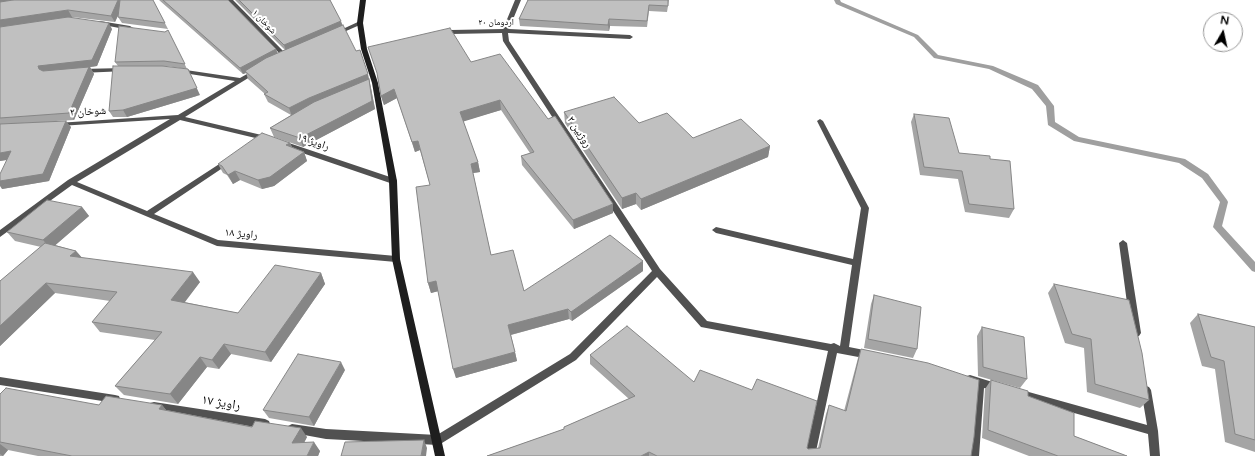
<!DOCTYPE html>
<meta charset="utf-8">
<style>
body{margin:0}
#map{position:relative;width:1255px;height:456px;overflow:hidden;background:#fff;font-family:"Varela Round",sans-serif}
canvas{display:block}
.north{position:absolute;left:1203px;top:12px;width:40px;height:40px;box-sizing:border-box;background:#fff;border:1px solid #999;border-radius:50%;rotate:9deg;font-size:11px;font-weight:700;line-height:16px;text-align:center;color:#000}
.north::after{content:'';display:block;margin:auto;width:14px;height:18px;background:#000;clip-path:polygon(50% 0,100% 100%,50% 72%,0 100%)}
</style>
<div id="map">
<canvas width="1255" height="456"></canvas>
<div class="north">N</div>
</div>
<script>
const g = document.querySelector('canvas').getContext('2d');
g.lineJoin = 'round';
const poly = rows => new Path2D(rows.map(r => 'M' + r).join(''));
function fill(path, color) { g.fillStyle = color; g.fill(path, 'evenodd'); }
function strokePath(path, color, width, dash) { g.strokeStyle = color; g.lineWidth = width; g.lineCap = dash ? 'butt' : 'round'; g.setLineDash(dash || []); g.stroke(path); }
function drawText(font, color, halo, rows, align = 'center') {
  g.font = font + ' "Varela Round","Noto Naskh Arabic",sans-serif'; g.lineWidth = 4; g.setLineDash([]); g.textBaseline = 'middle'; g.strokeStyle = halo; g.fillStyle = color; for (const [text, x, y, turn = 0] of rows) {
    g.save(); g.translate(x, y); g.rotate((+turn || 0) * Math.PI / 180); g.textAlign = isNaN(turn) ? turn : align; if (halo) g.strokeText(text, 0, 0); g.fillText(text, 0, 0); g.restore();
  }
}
const stream = poly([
 [834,0,840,0,841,2,918,35,938,55,993,66,1038,85,1054,106,1055,122,1079,137,1185,159,1208,174,1227,200,1228,202,1222,226,1255,262,1255,272,1252,271,1213,227,1220,202,1202,178,1179,163,1074,141,1048,125,1046,106,1032,89,989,69,934,58,914,37,836,4,834,0]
]);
const street = poly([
 [227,0,233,0,287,55,287,57,283,57,227,0],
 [515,0,521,0,509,29,630,35,633,37,630,39,508,33,509,41,660,269,707,321,831,344,834,343,840,346,852,265,716,233,712,230,716,227,853,259,861,208,817,121,820,119,823,121,869,208,849,347,869,351,872,352,874,355,872,358,869,359,837,353,815,456,805,456,828,351,701,327,657,277,576,360,442,443,438,445,326,439,288,432,287,429,288,426,292,424,326,429,437,435,570,354,652,271,503,41,502,33,451,34,441,36,438,34,451,30,503,29,515,0],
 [100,21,130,26,133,28,130,30,98,24,97,23,100,21],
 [360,21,362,22,362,24,337,35,332,34,360,21],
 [124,68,126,69,126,71,81,73,78,71,81,69,124,68],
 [179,69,240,78,254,70,258,70,258,72,185,117,270,137,271,139,270,141,268,141,180,120,77,182,147,211,227,159,231,161,230,163,154,214,218,240,396,256,399,257,400,259,399,261,396,262,217,246,72,185,0,237,0,230,68,180,170,119,59,126,57,125,57,123,178,115,235,81,177,72,177,70,179,69],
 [279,141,283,141,396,179,397,181,393,183,390,183,279,145,277,143,279,141],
 [1123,240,1127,243,1141,333,1139,336,1136,337,1133,336,1131,333,1119,243,1123,240],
 [970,375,1002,385,1004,388,1002,391,999,392,984,388,979,456,969,456,975,385,967,382,965,379,967,376,970,375],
 [0,377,115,395,119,396,120,399,119,402,115,403,0,385,0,377],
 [1146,386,1149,387,1151,390,1158,431,1160,456,1150,456,1148,434,1018,397,1015,396,1013,393,1015,390,1018,389,1147,425,1141,390,1143,387,1146,386],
 [154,402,265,419,269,421,270,424,269,427,265,429,154,410,150,409,149,406,150,403,154,402]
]);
const secondary = poly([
 [360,0,366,0,363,23,367,49,378,83,397,181,400,259,445,456,435,456,392,259,389,181,372,83,361,49,357,23,360,0]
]);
const wall = poly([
 [0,0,153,0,168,29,122,23,118,17,119,14,115,22,72,17,20,24,112,29,97,66,90,67,94,74,74,120,56,121,71,127,49,181,2,189,7,160,0,161],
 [159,0,228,0,276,49,278,54,285,50,235,0,330,0,370,82,369,82,371,88,375,109,303,147,274,137,270,128,291,115,268,102,264,94,265,94,248,79,246,73,243,74],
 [528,0,669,0,667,12,649,11,647,27,610,26,609,31,520,26,519,19],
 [168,30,187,69,166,66,118,66,115,62],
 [471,62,613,213,574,229,522,165,521,156,530,153,501,110,463,121,478,162,480,172,473,173,491,255,524,291,643,261,643,271,572,321,569,319,511,335,517,361,456,378,438,291,431,293,428,283,430,185,420,150,415,152,397,98,384,105,381,96,377,75],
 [200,95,127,117,113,117,109,111],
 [564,112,639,123,693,138,770,146,768,157,641,210,636,204,622,209,565,123],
 [914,114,959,153,990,159,1014,209,1009,218,965,212,958,179,920,175,911,122],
 [290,143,292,147,304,152,307,161,274,186,262,189,240,180,233,184,227,175,223,173,218,164],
 [82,207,89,216,55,245,76,251,82,258,200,282,184,302,238,313,321,273,325,284,271,362,231,354,219,369,207,367,178,404,124,395,115,386,155,340,100,332,92,322,110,301,55,293,0,346,0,281,41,247,15,241,7,232],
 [1054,284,1149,400,1140,408,1087,392,1084,348,1065,343,1048,293],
 [874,295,917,349,913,358,864,348,871,304],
 [1198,314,1255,327,1255,452,1225,442,1215,369,1202,366,1190,323],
 [982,327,1027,379,1020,388,978,376,977,336],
 [861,349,971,456,487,456,564,429,564,427,629,399,590,364,590,355,694,382,807,448,808,449,818,448,826,414,829,405,844,411,858,358],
 [345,370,314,426,269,418,263,410],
 [991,380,1028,396,1074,436,1127,456,1029,456,982,438,985,389],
 [0,394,99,405,162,405,166,410,307,437,304,443,320,451,318,456,38,456,8,450,3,456,0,456]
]);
const shadedWall = poly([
 [0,0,16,0,0,2],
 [118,0,123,0,124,1,115,22,111,16],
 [68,10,72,17,0,27,0,20],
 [609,19,610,26,609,31,608,25],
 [341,21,343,27,286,51,284,45],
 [109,23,112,29,97,66,90,67,94,74,74,120,43,73,39,69,38,66],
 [276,49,278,55,245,71,246,73,243,74,240,68],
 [188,69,200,95,127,117,123,110],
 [368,74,371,88,375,109,303,147,289,108,309,98],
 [394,89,397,98,384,105,381,96],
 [500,100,501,110,462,122,460,112],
 [66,121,71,127,49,181,2,189,0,186,0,181],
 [418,141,420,150,415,152,412,142],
 [290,143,294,152,286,145],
 [770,146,768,157,641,210,641,199],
 [11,151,17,158,0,161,0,153],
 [304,152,307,161,274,186,262,189,258,180],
 [478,162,480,172,473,173,471,164],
 [235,171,240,180,233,184,228,175],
 [636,193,636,204,622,209,622,198],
 [613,204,613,213,574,229,573,220],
 [82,207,89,216,51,249,43,240],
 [76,251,85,261,70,256],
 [643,261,643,271,572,321,571,312],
 [193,272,200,282,179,310,171,300],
 [321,273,325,284,271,362,265,352],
 [436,281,439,291,431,293,428,283],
 [46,283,55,293,0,346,0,326],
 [568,309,569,319,510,335,508,325],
 [224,344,231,354,219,369,212,360],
 [515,352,517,361,456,378,453,369],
 [200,357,207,367,178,404,170,394],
 [341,362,345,370,314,426,309,417],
 [162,405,170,415,159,409],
 [301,428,307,437,299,452,292,443],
 [424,440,427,448,426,456,421,456],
 [314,442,320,451,318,456,307,456],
 [0,444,8,450,3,456,0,454],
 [649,452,649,456,641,456]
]);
const building = poly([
 [13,0,118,0,111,16,68,10,0,20,0,2,13,0],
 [120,0,153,0,165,23,118,17,120,0],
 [163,0,228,0,276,49,240,68,163,0],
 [239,0,330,0,341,21,284,45,239,0],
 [528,0,668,0,668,6,649,5,647,21,609,19,608,25,519,19,528,0],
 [68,17,109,23,92,60,38,66,39,69,43,71,89,67,69,113,0,118,0,27,68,17],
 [343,25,356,51,360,50,368,74,309,98,289,108,264,94,268,92,245,71,266,58,343,25],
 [119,26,165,32,168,30,185,64,164,61,115,62,119,26],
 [450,28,471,62,500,54,548,119,555,116,613,204,573,220,521,156,534,152,500,100,460,112,478,162,471,164,491,255,513,250,524,291,610,235,643,261,571,312,568,309,508,325,515,352,453,369,436,281,428,283,416,187,430,185,418,141,412,142,394,89,381,96,377,73,368,47,450,28],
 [113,66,162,66,188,69,197,88,123,110,109,111,113,66],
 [369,79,372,101,300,138,270,128,314,102,369,79],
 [614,97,639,123,667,113,693,138,741,119,770,146,641,199,636,193,622,198,564,112,614,97],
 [914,114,949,118,959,153,990,156,990,159,1010,161,1014,209,969,204,962,171,924,167,914,114],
 [66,121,43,174,0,181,0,174,11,151,0,153,0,124,66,121],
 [262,133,290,143,286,145,304,152,270,177,258,180,235,171,228,175,222,166,218,164,262,133],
 [47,200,82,207,43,240,7,232,47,200],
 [45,243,76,251,70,256,193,272,171,300,238,313,275,265,321,273,265,352,224,344,212,360,200,357,170,394,115,386,162,332,92,322,117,292,46,283,0,326,0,281,45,243],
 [1054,284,1129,300,1142,353,1149,400,1095,384,1091,339,1072,334,1054,284],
 [874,295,921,307,917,349,868,339,874,295],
 [1198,314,1255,327,1255,440,1235,434,1224,361,1211,357,1198,314],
 [627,326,694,382,700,370,752,390,757,379,817,401,807,448,808,449,820,448,829,405,846,411,861,349,928,363,979,380,974,437,971,456,657,456,649,452,641,456,487,456,564,429,564,427,635,396,590,355,627,326],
 [982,327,1024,337,1027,379,983,367,982,327],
 [298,354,341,362,309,417,263,410,298,354],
 [991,380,1028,391,1028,396,1074,413,1074,436,1127,456,1058,456,988,430,991,380],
 [6,388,99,405,106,396,162,405,159,409,252,427,255,421,301,428,292,443,314,442,307,456,72,456,0,442,0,394,6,388],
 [424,440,421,456,341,456,345,442,424,440]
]);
const farStreetnames = [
 ["شوخان ۱",264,22,46],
 ["اردومان ۲۰",496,23]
];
const streetNames = [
 ["شوخان ۲",88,112,-3],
 ["روژبین ۲",579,132,57],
 ["راویژ ۱۹",313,142,19],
 ["راویژ ۱۸",241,234,5]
];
const nearStreetnames = [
 ["راویژ ۱۷",221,403,9]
];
fill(stream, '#9f9f9f');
fill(street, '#515151');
fill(secondary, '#1e1e1e');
fill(wall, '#a5a5a5');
fill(shadedWall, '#868686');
fill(building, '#c0c0c0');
strokePath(building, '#868686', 1);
drawText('9px', '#000', '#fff', farStreetnames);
drawText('11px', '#000', '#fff', streetNames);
drawText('13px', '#000', '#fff', nearStreetnames);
</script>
